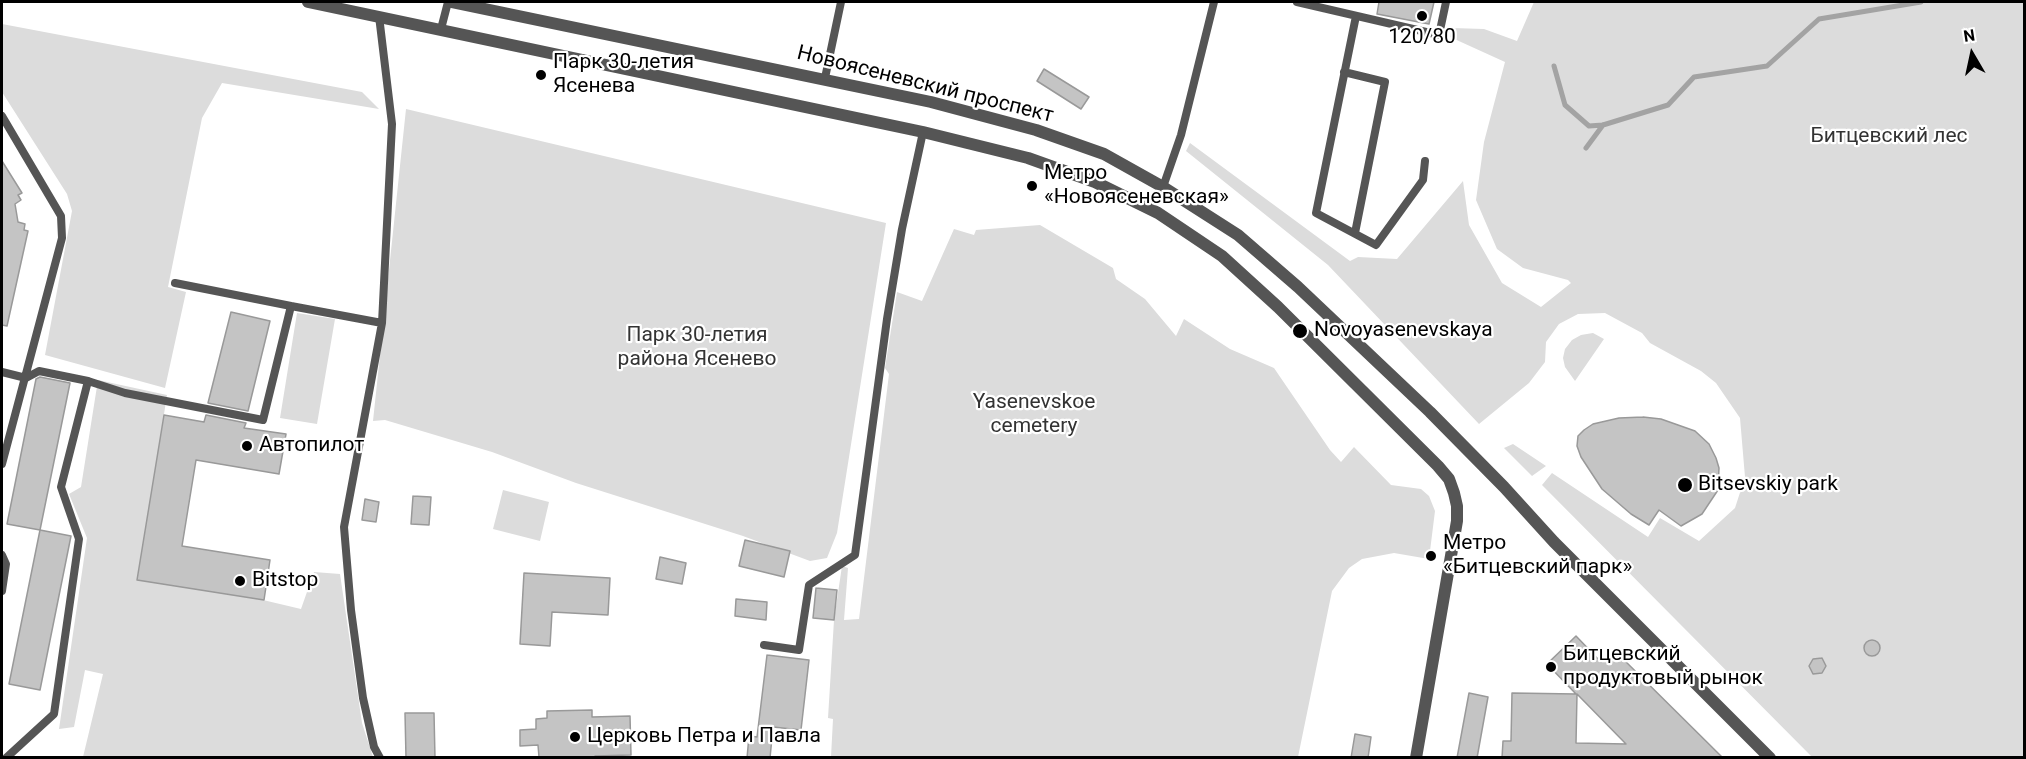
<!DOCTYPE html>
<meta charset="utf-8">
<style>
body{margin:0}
#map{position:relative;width:2026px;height:759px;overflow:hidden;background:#fff;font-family:Roboto,sans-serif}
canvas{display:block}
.frame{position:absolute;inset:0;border:3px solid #000;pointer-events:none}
.north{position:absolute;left:1942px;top:24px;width:60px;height:60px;-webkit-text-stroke:4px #fff;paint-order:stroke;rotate:351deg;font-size:16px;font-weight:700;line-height:24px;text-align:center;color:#000}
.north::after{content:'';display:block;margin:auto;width:21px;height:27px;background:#000;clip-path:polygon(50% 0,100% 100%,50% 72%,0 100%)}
</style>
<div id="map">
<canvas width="2026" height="759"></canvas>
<div class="frame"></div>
<div class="north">N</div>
</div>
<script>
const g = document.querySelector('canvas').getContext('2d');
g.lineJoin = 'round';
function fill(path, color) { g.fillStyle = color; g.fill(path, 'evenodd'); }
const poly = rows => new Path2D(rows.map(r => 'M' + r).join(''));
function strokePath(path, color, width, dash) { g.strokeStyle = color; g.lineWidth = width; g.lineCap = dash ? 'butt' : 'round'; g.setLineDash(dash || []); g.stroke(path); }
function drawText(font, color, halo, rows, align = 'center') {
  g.font = font + ' Roboto,sans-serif'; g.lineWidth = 4.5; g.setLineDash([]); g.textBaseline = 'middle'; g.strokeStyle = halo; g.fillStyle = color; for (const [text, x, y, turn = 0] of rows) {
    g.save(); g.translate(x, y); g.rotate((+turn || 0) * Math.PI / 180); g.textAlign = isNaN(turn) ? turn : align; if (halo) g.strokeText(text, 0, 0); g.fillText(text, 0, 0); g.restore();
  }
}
const green = poly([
 [1534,2,2024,2,2024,757,1812,757,1542,485,1552,473,1648,537,1660,518,1699,541,1735,508,1745,477,1740,418,1716,383,1701,371,1650,343,1642,333,1605,313,1578,314,1559,324,1546,342,1545,362,1529,383,1479,424,1328,265,1186,151,1190,143,1350,261,1358,257,1397,259,1463,181,1469,225,1502,283,1541,307,1571,283,1568,280,1523,268,1497,249,1476,200,1484,142,1505,62,1450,37,1452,28,1484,29,1517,41],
 [2,24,362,92,379,109,222,83,202,118,168,287,186,292,165,388,45,355,72,211,67,194,2,92],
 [406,109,886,223,837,533,827,558,810,561,743,536,576,483,492,452,385,420,373,421],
 [1040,225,1113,268,1116,279,1145,299,1176,336,1184,319,1230,349,1274,368,1330,450,1341,462,1354,447,1391,485,1421,489,1429,496,1435,511,1429,559,1394,553,1362,559,1349,568,1332,591,1298,757,831,757,833,719,828,718,834,620,842,566,848,568,844,620,859,619,889,374,885,368,897,292,922,301,954,229,974,235,976,230],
 [297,313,335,319,317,424,280,418],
 [1593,333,1604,339,1575,381,1565,367,1563,358,1565,349,1572,340,1581,335],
 [98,380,167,395,138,580,263,600,301,609,314,572,340,574,362,723,373,757,83,757,103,674,85,670,74,727,59,729,87,538,69,494,81,487],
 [1513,444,1546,466,1532,476,1504,448],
 [503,490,549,502,540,541,493,529]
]);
const stream = poly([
 [1554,66,1565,105,1589,126,1603,125,1668,105,1694,77,1767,66,1819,19,1921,2],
 [1586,148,1603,125]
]);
const building = poly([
 [1379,2,1434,2,1429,24,1377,14,1379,2],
 [1044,69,1089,97,1081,109,1037,81,1044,69],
 [2,161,22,193,18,195,21,200,15,204,18,222,25,224,24,230,28,231,7,326,2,325,2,161],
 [231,312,270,321,248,411,208,403,231,312],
 [40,377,70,383,40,530,7,524,36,379,40,377],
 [164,415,204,422,206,415,246,423,244,428,286,434,279,474,196,460,182,546,270,560,264,600,137,580,164,415],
 [1643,417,1661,419,1695,431,1709,444,1716,458,1719,468,1718,490,1702,514,1681,526,1659,510,1649,525,1631,514,1602,489,1581,457,1577,446,1578,436,1584,430,1593,424,1619,418,1643,417],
 [413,496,431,497,429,525,411,524,413,496],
 [365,499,379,502,376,522,362,520,365,499],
 [40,530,71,536,40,690,9,684,40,530],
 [745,540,790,551,784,577,739,566,745,540],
 [660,557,686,563,682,584,656,579,660,557],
 [524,573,610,578,608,615,552,612,550,646,520,644,524,573],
 [816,588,837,590,834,620,813,618,816,588],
 [736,599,767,602,766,620,735,616,736,599],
 [1576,636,1601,662,1614,650,1723,758,1502,758,1503,741,1511,741,1512,693,1576,694,1547,664,1576,636],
 [1577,694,1626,744,1576,743,1577,694],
 '1864 648a8 8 0 1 1 16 0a8 8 0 1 1-16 0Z',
 [767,655,809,660,801,730,773,727,770,758,747,758,749,736,757,737,767,655],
 [1822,658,1826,666,1822,673,1813,674,1809,666,1813,659,1822,658],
 [1469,693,1488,697,1477,758,1457,758,1469,693],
 [592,710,592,717,630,716,631,755,595,756,595,758,539,757,538,745,520,746,520,730,536,729,536,719,547,718,547,711,592,710],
 [405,713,434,713,435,758,406,758,405,713],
 [1355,734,1371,737,1368,758,1351,758,1355,734]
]);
const service = poly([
 [1297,2,1439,35,1446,2],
 [379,16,392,124,382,323,344,527,351,610,363,698,374,747,380,758],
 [1356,16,1316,213,1376,245,1423,180,1425,161],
 [441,29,448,2],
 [1344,72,1385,82,1355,233],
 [825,78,841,2],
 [2,116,61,216,62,238,2,464],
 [1163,187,1181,135,1214,2],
 [175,283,291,306],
 [2,372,26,378,39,371,88,381,125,393,263,420,291,306,382,323],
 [2,555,6,564,2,591],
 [764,645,799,650,809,585,855,555,887,319,902,229,923,132],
 [6,758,54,714,79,539,61,487,88,381]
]);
const tertiary = poly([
 [308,2,923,132,1028,158,1095,182,1158,213,1222,256,1278,307,1438,466,1449,479,1454,493,1457,506,1457,521,1416,758],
 [451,2,931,102,1036,130,1104,154,1163,187,1238,235,1298,287,1430,412,1504,487,1554,542,1770,758]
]);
const markers = [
 [1422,16,6,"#000"],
 [541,75,6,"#000"],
 [1032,186,6,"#000"],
 [1300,331,8,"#000"],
 [247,446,6,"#000"],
 [1685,485,8,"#000"],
 [1431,556,6,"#000"],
 [240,581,6,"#000"],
 [1551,667,6,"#000"],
 [575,737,6,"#000"]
];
const poiNames = [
 ["120/80",1422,38,"center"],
 ["Парк 30-летия",553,63],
 ["Ясенева",553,87],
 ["Метро",1044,174],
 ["«Новоясеневская»",1044,198],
 ["Novoyasenevskaya",1314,331],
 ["Автопилот",259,446],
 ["Bitsevskiy park",1698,485],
 ["Метро",1443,544],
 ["«Битцевский парк»",1443,568],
 ["Bitstop",252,581],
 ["Битцевский",1563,655],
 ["продуктовый рынок",1563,679],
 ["Церковь Петра и Павла",587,737]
];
const streetNames = [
 ["Новоясеневский проспект",925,85,14]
];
const parkNames = [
 ["Битцевский лес",1889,137],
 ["Парк 30-летия",697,336],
 ["района Ясенево",697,360],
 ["Yasenevskoe",1034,403],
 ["cemetery",1034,427]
];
fill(green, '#dcdcdc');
strokePath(stream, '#a3a3a3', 5);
fill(building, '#c4c4c4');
strokePath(building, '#999', 1.5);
strokePath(service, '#555', 8);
strokePath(tertiary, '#555', 12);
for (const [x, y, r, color] of markers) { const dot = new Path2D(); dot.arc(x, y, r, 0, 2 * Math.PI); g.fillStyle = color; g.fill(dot); strokePath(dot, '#fff', 2); }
drawText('21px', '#000', '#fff', poiNames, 'left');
drawText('21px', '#000', '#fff', streetNames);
drawText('21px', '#333', '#fff', parkNames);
</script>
